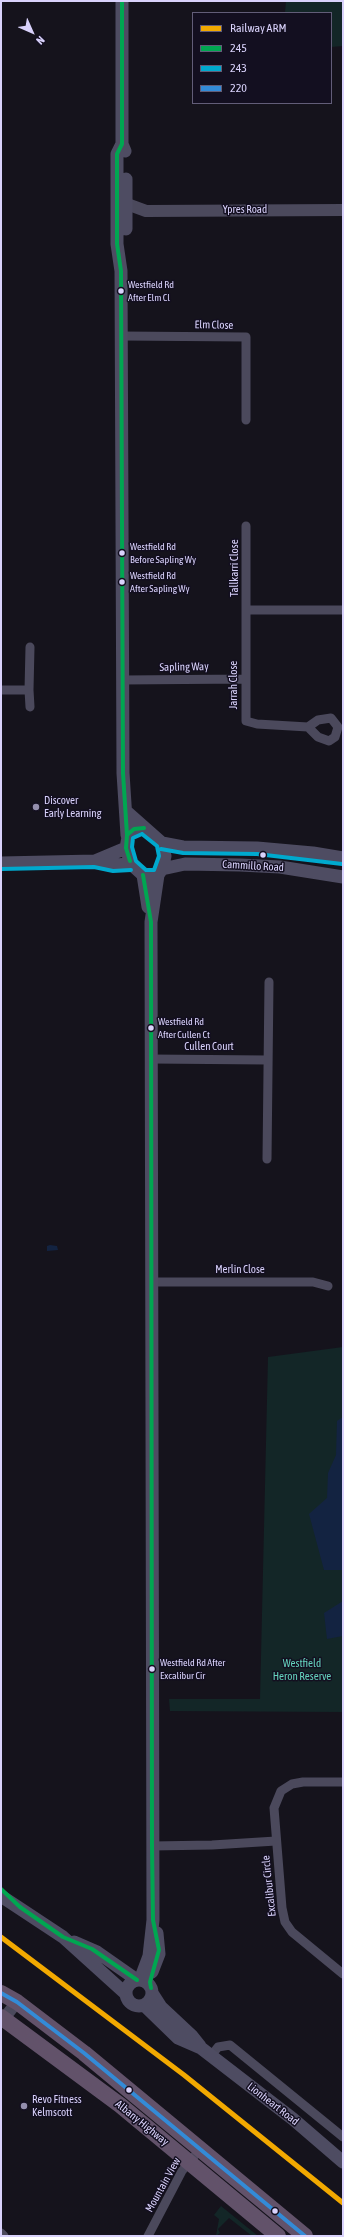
<!DOCTYPE html>
<style>
body{margin:0}
#map{position:relative;width:344px;height:2237px;overflow:hidden;background:#15131c;font-family:"Asap Condensed",sans-serif}
canvas{display:block}
.frame{position:absolute;inset:0;border:2px solid #d9d2fb;pointer-events:none}
.legend{position:absolute;left:192px;top:12px;width:140px;height:92px;box-sizing:border-box;background:#130f20;border:1px solid #625d78;margin:0;padding:5px 7px;list-style:none;font-size:12px;color:#d9d2fb}
.legend li{display:flex;align-items:center;gap:8px;height:20px}
.legend b{width:20px;border:1px solid #625d78}
.north{position:absolute;left:12px;top:12px;width:40px;height:40px;-webkit-text-stroke:3px #130f20;paint-order:stroke;rotate:135deg;font-size:11px;font-weight:700;line-height:16px;text-align:center;color:#d9d2fb}
.north::after{content:'';display:block;margin:auto;width:14px;height:18px;background:#d9d2fb;clip-path:polygon(50% 0,100% 100%,50% 72%,0 100%)}
</style>
<div id="map">
<canvas width="344" height="2237"></canvas>
<div class="frame"></div>
<ul class="legend">
<li><b style="height:5px;background:#f2a900"></b>Railway ARM</li>
<li><b style="height:5px;background:#00a651"></b>245</li>
<li><b style="height:5px;background:#00a9ce"></b>243</li>
<li><b style="height:5px;background:#338bd7"></b>220</li>
</ul>
<div class="north">N</div>
</div>
<script>
const g = document.querySelector('canvas').getContext('2d');
g.lineJoin = 'round';
function fill(path, color) { g.fillStyle = color; g.fill(path, 'evenodd'); }
const poly = rows => new Path2D(rows.map(r => 'M' + r).join(''));
function strokePath(path, color, width, dash) { g.strokeStyle = color; g.lineWidth = width; g.lineCap = dash ? 'butt' : 'round'; g.setLineDash(dash || []); g.stroke(path); }
function drawText(font, color, halo, rows, align = 'center') {
  g.font = font + ' "Asap Condensed",sans-serif'; g.lineWidth = 3; g.setLineDash([]); g.textBaseline = 'middle'; g.strokeStyle = halo; g.fillStyle = color; for (const [text, x, y, turn = 0] of rows) {
    g.save(); g.translate(x, y); g.rotate((+turn || 0) * Math.PI / 180); g.textAlign = isNaN(turn) ? turn : align; if (halo) g.strokeText(text, 0, 0); g.fillText(text, 0, 0); g.restore();
  }
}
const green = poly([
 [286,1,343,1,343,46,331,47,331,13,285,13],
 [343,1347,343,1712,170,1711,169,1699,260,1699,268,1357],
 [221,2206,258,2236,252,2236,229,2218,218,2229,220,2233,216,2236,219,2219,214,2215]
]);
const water = poly([
 [50,1245,57,1246,58,1250,47,1251,47,1246],
 [343,1417,343,1570,324,1570,309,1514,327,1498,328,1473,336,1455,337,1421],
 [343,1601,343,1636,327,1639,324,1613]
]);
const minor = poly([
 [122,336,246,337,246,420],
 [246,526,246,721,257,724,308,727,318,720,331,718,338,727,335,737,329,741,318,737,308,727],
 [247,610,343,610],
 [123,680,246,679],
 [1,690,29,690,30,647],
 [29,690,30,707],
 [151,1059,267,1060],
 [267,1159,269,982],
 [151,1282,313,1282,328,1286],
 [343,1782,303,1782,292,1784,281,1791,274,1808,282,1908,285,1922,292,1932,343,1974],
 [152,1846,212,1845,276,1841],
 [211,2056,218,2047,230,2045,343,2137],
 [1,2233,4,2236],
 [148,2236,182,2171,201,2148]
]);
const tertiary = poly([
 [117,205,127,204,146,211,343,210],
 [1,2022,17,2002]
]);
const secondary = poly([
 [122,1,122,144,125,151],
 [122,144,117,154,117,244,121,271,123,773,127,835],
 [126,229,126,179],
 [127,812,162,843,165,856,162,869,158,875,150,877,143,875,131,864,126,848,129,832,136,828,144,828],
 [162,843,183,847,257,848,313,853,343,858],
 [95,861,126,848],
 [1,863,95,861,114,865,131,864],
 [162,869,185,864,240,865,280,867,343,877],
 [143,875,148,907],
 [1,1896,63,1937,126,1994],
 [74,1942,97,1952,137,1980],
 [152,1972,159,1954,157,1933],
 [140,1980,149,1956,153,1920,151,922,158,875],
 '126 1993a13 13 0 1 1 26 0a13 13 0 1 1-26 0Z',
 [152,1993,161,2007,192,2036,200,2046],
 [144,2005,178,2038,201,2048,293,2119,343,2162]
]);
const trunk = poly([
 [1,1993,17,2002,84,2053,305,2236],
 [1,2017,120,2105,278,2236]
]);
const bus1 = poly([
 [122,1,122,144,117,154,117,244,121,271,123,773,127,835],
 [130,861,126,848,127,835,134,829,144,828],
 [143,875,151,922,152,1846,153,1920,159,1950,150,1982,151,1988],
 [1,1889,20,1907,63,1937,92,1949,137,1980]
]);
const bus2 = poly([
 [142,834,157,846,159,856,154,870,146,870,136,861,132,847,133,838,142,834],
 [161,849,183,853,257,854,342,864],
 [1,869,94,867,113,871,131,870]
]);
const bus3 = poly([
 [1,1993,17,2002,84,2053,305,2236]
]);
const rail1 = poly([
 [1,1937,184,2075,343,2203]
]);
const markers = [
 [121,291,3.5,"#d9d2fb"],
 [122,553,3.5,"#d9d2fb"],
 [122,582,3.5,"#d9d2fb"],
 [36,807,4,"#948fad"],
 [263,855,3.5,"#d9d2fb"],
 [151,1028,3.5,"#d9d2fb"],
 [152,1669,3.5,"#d9d2fb"],
 [129,2090,3.5,"#d9d2fb"],
 [24,2106,4,"#948fad"],
 [275,2211,3.5,"#d9d2fb"]
];
const busNames = [
 ["Westfield Rd",128,285],
 ["After Elm Cl",128,298],
 ["Westfield Rd",130,547],
 ["Before Sapling Wy",130,560],
 ["Westfield Rd",130,576],
 ["After Sapling Wy",130,589],
 ["Westfield Rd",158,1022],
 ["After Cullen Ct",158,1035],
 ["Westfield Rd After",160,1663],
 ["Excalibur Cir",160,1676]
];
const streetNames = [
 ["Ypres Road",245,210],
 ["Elm Close",214,325,1],
 ["Tallkarri Close",235,568,-90],
 ["Sapling Way",184,667,-1],
 ["Jarrah Close",234,685,-90],
 ["Cammillo Road",253,866,3],
 ["Cullen Court",209,1047],
 ["Merlin Close",240,1270],
 ["Excalibur Circle",269,1886,-96],
 ["Lionheart Road",273,2104,38],
 ["Albany Highway",142,2123,39],
 ["Mountain View",163,2185,-61]
];
const poiNames = [
 ["Discover",44,801],
 ["Early Learning",44,814],
 ["Revo Fitness",32,2100],
 ["Kelmscott",32,2113]
];
const parkNames = [
 ["Westfield",302,1664],
 ["Heron Reserve",302,1677]
];
fill(green, '#132627');
fill(water, '#132341');
strokePath(minor, '#4b495c', 9);
strokePath(tertiary, '#4b495c', 12);
strokePath(secondary, '#4e4c62', 13);
strokePath(trunk, '#62526a', 16);
strokePath(bus1, '#00a651', 4);
strokePath(bus2, '#00a9ce', 4);
strokePath(bus3, '#338bd7', 4);
strokePath(rail1, '#f2a900', 5);
for (const [x, y, r, color] of markers) { const dot = new Path2D(); dot.arc(x, y, r, 0, 2 * Math.PI); g.fillStyle = color; g.fill(dot); strokePath(dot, '#130f20', 1.5); }
drawText('10px', '#d9d2fb', '#130f20', busNames, 'left');
drawText('11px', '#d9d2fb', '#130f20', streetNames);
drawText('11px', '#d9d2fb', '#130f20', poiNames, 'left');
drawText('11px', '#65d4be', '#130f20', parkNames);
</script>
